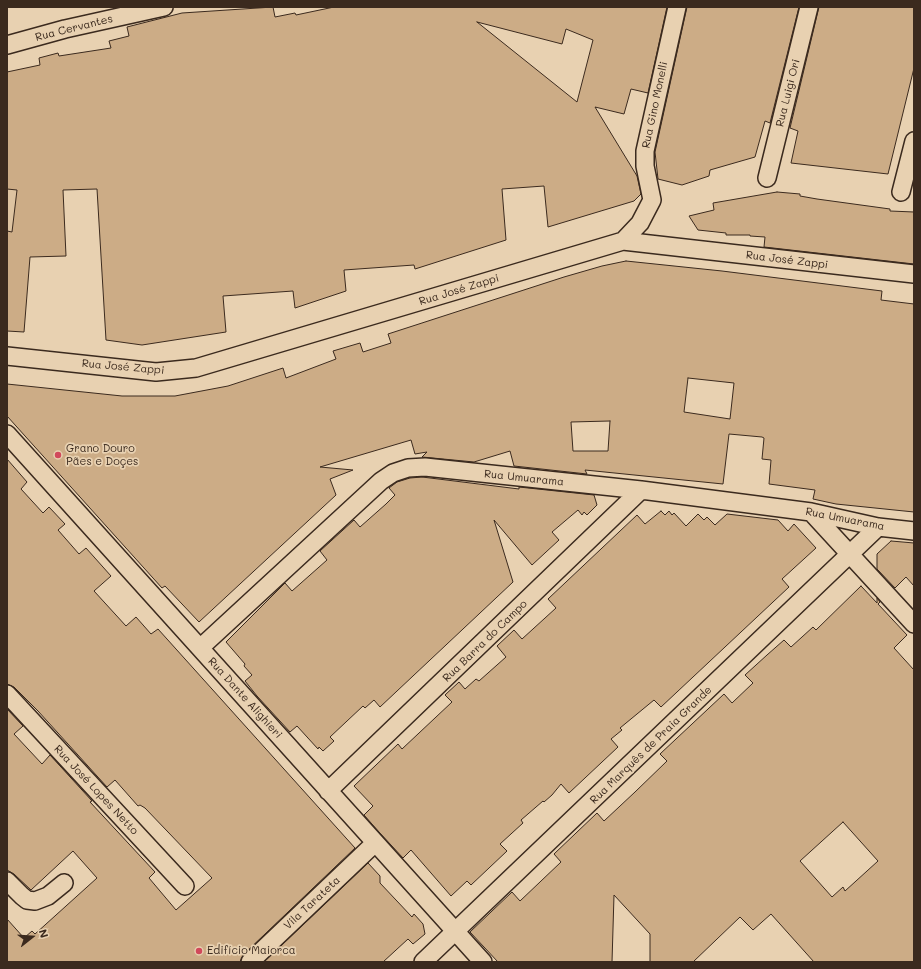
<!DOCTYPE html>
<meta charset="utf-8">
<style>
body{margin:0}
#map{position:relative;width:921px;height:969px;overflow:hidden;background:#e8d1b1;font-family:Mali,sans-serif}
canvas{display:block}
.frame{position:absolute;inset:0;border:8px solid #3b2a1e;pointer-events:none}
.north{position:absolute;left:12px;top:917px;width:40px;height:40px;-webkit-text-stroke:3px #e8d1b1;paint-order:stroke;rotate:73deg;font-size:11px;font-weight:700;line-height:16px;text-align:center;color:#3b2a1e}
.north::after{content:'';display:block;margin:auto;width:14px;height:18px;background:#3b2a1e;clip-path:polygon(50% 0,100% 100%,50% 72%,0 100%)}
</style>
<div id="map">
<canvas width="921" height="969"></canvas>
<div class="frame"></div>
<div class="north">N</div>
</div>
<script>
const g = document.querySelector('canvas').getContext('2d');
g.lineJoin = 'round';
function fill(path, color) { g.fillStyle = color; g.fill(path, 'evenodd'); }
const poly = rows => new Path2D(rows.map(r => 'M' + r).join(''));
function strokePath(path, color, width, dash) { g.strokeStyle = color; g.lineWidth = width; g.lineCap = dash ? 'butt' : 'round'; g.setLineDash(dash || []); g.stroke(path); }
function drawText(font, color, halo, rows, align = 'center') {
  g.font = font + ' Mali,sans-serif'; g.lineWidth = 3.5; g.setLineDash([]); g.textBaseline = 'middle'; g.strokeStyle = halo; g.fillStyle = color; for (const [text, x, y, turn = 0] of rows) {
    g.save(); g.translate(x, y); g.rotate((+turn || 0) * Math.PI / 180); g.textAlign = isNaN(turn) ? turn : align; if (halo) g.strokeText(text, 0, 0); g.fillText(text, 0, 0); g.restore();
  }
}
const built = poly([
 [23,141,12,232,7,270,7,143]
]);
const building = poly([
 [273,7,275,17,295,13,296,15,334,7,667,7,648,93,631,89,624,114,595,107,637,176,641,194,634,201,548,227,544,186,502,189,506,240,415,269,414,265,344,270,346,291,295,308,293,291,223,296,226,332,142,345,106,340,97,189,63,190,66,256,30,257,24,332,7,331,7,231,12,232,17,190,7,189,7,72,40,65,39,58,58,53,59,56,111,48,109,41,129,36,127,27,182,13,273,7],
 [477,22,562,44,566,29,593,40,577,102,477,22],
 [687,7,799,7,770,123,765,121,755,157,710,170,709,176,682,185,658,179,655,152,687,7],
 [819,7,914,7,914,68,888,174,791,163,798,131,790,128,819,7],
 [777,192,800,194,800,196,817,199,890,209,890,211,914,212,914,264,764,247,765,237,750,236,750,235,726,235,726,233,698,230,689,216,714,210,713,203,777,192],
 [626,261,722,271,882,291,881,300,914,304,914,512,836,504,813,499,815,490,769,484,771,460,762,459,764,438,762,437,729,434,723,484,585,470,587,474,514,466,510,451,474,462,422,457,427,452,415,454,411,440,320,467,353,470,330,479,336,495,199,622,165,586,162,588,7,416,7,384,122,396,175,396,228,386,283,368,286,378,336,359,333,351,360,343,363,352,391,343,388,334,564,277,602,266,626,261],
 [688,378,734,383,730,419,684,412,688,378],
 [610,421,608,451,573,451,571,422,610,421],
 [7,459,27,482,21,489,43,513,49,507,65,524,58,530,79,554,86,548,111,576,94,591,126,626,136,617,151,634,158,629,355,848,243,955,240,962,7,962,7,919,24,938,32,931,35,934,97,878,73,851,31,890,14,874,7,870,7,709,23,726,14,734,42,764,50,755,92,801,90,802,155,872,149,878,176,910,212,878,145,808,140,805,138,806,115,780,107,787,38,711,14,687,7,684,7,459],
 [422,477,519,489,519,487,594,495,597,505,587,515,584,512,582,515,578,510,552,532,559,540,532,565,494,520,513,582,380,707,374,700,365,708,363,706,330,737,334,741,323,751,319,747,318,749,297,726,290,732,257,696,245,681,252,675,244,666,245,664,226,642,285,583,292,591,327,560,320,551,354,520,360,527,386,504,395,495,389,488,397,482,410,478,422,477],
 [661,511,665,515,669,511,672,515,674,513,686,526,698,514,704,520,707,517,715,525,727,514,778,520,788,531,794,524,816,548,782,579,789,587,661,707,654,700,620,728,622,730,611,739,618,747,569,793,561,784,552,795,544,802,543,801,521,820,523,823,500,844,507,851,471,885,467,881,451,896,411,850,403,858,379,832,364,815,373,806,354,786,398,744,402,749,452,702,445,695,459,682,465,689,476,679,479,681,506,657,497,646,514,630,522,639,556,608,548,599,637,515,645,524,661,511],
 [891,541,914,543,914,586,906,577,895,588,877,569,877,554,891,541],
 [861,586,877,603,877,598,880,602,878,604,907,635,894,648,914,670,914,962,814,962,771,914,753,930,740,917,693,962,650,962,650,934,614,895,612,962,498,962,470,932,512,892,520,901,561,862,554,854,597,813,604,821,635,792,667,761,660,754,724,694,732,703,753,683,745,675,767,655,784,640,791,647,813,627,816,630,861,586],
 [843,822,878,861,845,891,843,887,832,897,800,861,843,822],
 [368,863,380,876,380,883,412,917,414,914,423,924,425,934,413,944,408,939,383,962,264,962,368,863]
]);
const minor = poly([
 [7,45,65,29,164,7],
 [767,178,809,7],
 [901,192,914,141],
 [623,241,640,223,652,200,645,166,645,151,677,7],
 [7,356,156,372,196,368,623,241,914,274],
 [7,434,483,962],
 [811,512,914,624],
 [200,648,381,481,393,473,408,468,425,467,641,490,811,512,878,527,914,531],
 [7,694,185,886],
 [328,791,641,490],
 [7,881,22,896,27,900,35,901,48,896,64,883],
 [250,962,375,843],
 [423,962,878,527]
]);
const markers = [
 [58,455,4,"#d1495b"],
 [199,951,4,"#d1495b"]
];
const streetNames = [
 ["Rua Cervantes",74,28,-14],
 ["Rua Luigi Ori",788,93,-76],
 ["Rua Gino Monelli",655,105,-78],
 ["Rua José Zappi",787,260,7],
 ["Rua José Zappi",459,290,-17],
 ["Rua José Zappi",123,367,5],
 ["Rua Umuarama",524,478,6],
 ["Rua Umuarama",845,519,11],
 ["Rua Barra do Campo",485,641,-44],
 ["Rua Dante Alighieri",245,698,48],
 ["Rua Marquês de Praia Grande",651,745,-44],
 ["Rua José Lopes Netto",96,790,47],
 ["Vila Tarateta",312,903,-43]
];
const poiNames = [
 ["Grano Douro",66,449],
 ["Pães e Doçes",66,462],
 ["Edifício Maiorca",207,951]
];
fill(built, '#ddc3a1');
fill(building, '#ccac86');
strokePath(building, '#3b2a1e', 1);
strokePath(minor, '#3b2a1e', 20);
strokePath(minor, '#e8d1b1', 17);
for (const [x, y, r, color] of markers) { const dot = new Path2D(); dot.arc(x, y, r, 0, 2 * Math.PI); g.fillStyle = color; g.fill(dot); strokePath(dot, '#e8d1b1', 1.5); }
drawText('11px', '#3b2a1e', '#e8d1b1', streetNames);
drawText('11px', '#3b2a1e', '#e8d1b1', poiNames, 'left');
</script>
